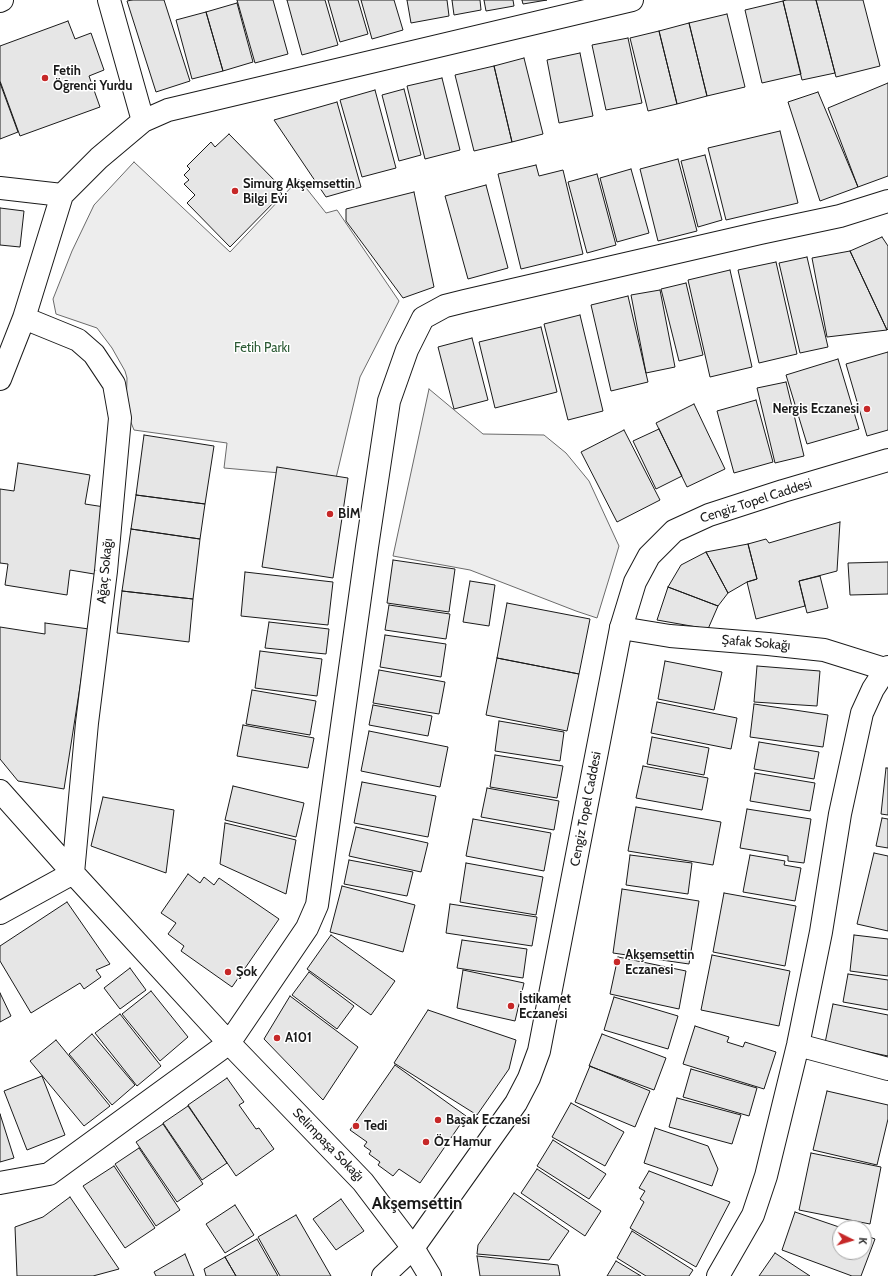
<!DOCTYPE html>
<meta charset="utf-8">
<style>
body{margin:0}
#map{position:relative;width:888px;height:1276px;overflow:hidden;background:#fff;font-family:Cabin,sans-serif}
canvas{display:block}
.north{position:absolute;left:832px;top:1220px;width:40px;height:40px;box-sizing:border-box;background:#fff;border:1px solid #a3a3a3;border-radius:50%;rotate:95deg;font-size:11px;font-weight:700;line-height:16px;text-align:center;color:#1a1a1a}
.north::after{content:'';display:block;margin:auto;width:14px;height:18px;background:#c62828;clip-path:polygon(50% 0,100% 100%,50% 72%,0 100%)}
</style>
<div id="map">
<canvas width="888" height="1276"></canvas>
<div class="north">K</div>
</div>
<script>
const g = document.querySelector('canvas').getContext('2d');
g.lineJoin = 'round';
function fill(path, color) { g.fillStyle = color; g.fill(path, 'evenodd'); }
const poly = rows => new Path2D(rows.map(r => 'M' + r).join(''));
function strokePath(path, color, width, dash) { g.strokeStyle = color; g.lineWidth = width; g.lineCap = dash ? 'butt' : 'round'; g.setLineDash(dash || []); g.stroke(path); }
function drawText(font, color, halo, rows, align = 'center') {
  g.font = font + ' Cabin,sans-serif'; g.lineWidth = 3; g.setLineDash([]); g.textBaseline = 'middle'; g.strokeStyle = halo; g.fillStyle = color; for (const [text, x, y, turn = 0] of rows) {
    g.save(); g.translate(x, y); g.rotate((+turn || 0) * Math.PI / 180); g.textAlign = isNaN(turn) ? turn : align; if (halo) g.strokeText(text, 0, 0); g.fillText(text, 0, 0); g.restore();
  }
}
const built = poly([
 [134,162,230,252,299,179,326,213,337,210,399,301,360,377,336,478,224,468,227,443,134,430,126,410,127,378,125,371,112,348,97,328,56,314,53,299,72,251,94,205,134,162],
 [429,389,483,434,544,435,566,453,589,481,619,546,597,618,576,611,470,570,393,556,429,389]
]);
const building = poly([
 [132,0,164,0,190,81,156,92,127,1,132,0],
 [237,0,273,0,288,54,255,63,237,0],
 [287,0,325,0,338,45,302,55,287,0],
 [328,0,358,0,368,34,340,42,328,0],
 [361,0,394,0,403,30,372,39,361,0],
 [407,0,447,0,449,16,411,23,407,0],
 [452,0,480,0,481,10,454,15,452,0],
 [484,0,513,0,514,6,486,11,484,0],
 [522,0,547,0,523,4,522,0],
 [786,0,816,0,835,73,802,80,783,1,786,0],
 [816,0,863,0,880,66,836,77,816,0],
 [783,1,801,74,762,83,745,10,783,1],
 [237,3,253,62,223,71,206,12,237,3],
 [206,12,223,71,192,79,176,20,206,12],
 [727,14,745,87,707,96,689,23,727,14],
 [68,21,75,39,91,33,104,70,89,76,100,107,20,136,0,81,0,46,68,21],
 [689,23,707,96,677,104,659,31,689,23],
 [659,31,677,104,648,111,630,38,659,31],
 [628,38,642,103,606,110,592,45,628,38],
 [580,53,593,116,559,123,547,60,580,53],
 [524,58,543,134,512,142,494,66,524,58],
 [494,66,512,142,474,151,455,75,494,66],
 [442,78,460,150,425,159,407,86,442,78],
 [0,83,18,132,0,139,0,83],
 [888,83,888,176,858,187,828,108,888,83],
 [404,89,421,155,399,161,382,95,404,89],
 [375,90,396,168,362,177,340,100,375,90],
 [818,92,858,187,820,201,788,102,818,92],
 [337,102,361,187,326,197,274,120,337,102],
 [780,131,798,203,726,220,708,148,780,131],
 [229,134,280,186,277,188,282,194,230,247,187,203,195,195,184,184,189,180,184,175,190,169,187,166,211,142,215,147,229,134],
 [705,155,722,220,698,227,681,161,705,155],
 [678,159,697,231,658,241,640,169,678,159],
 [536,165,539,176,563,170,583,254,521,269,498,174,536,165],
 [631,169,649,233,617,242,600,178,631,169],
 [597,174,616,245,587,253,568,182,597,174],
 [486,185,508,268,468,279,445,196,486,185],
 [414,192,434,287,403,298,346,221,346,209,414,192],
 [0,208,24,211,20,247,0,245,0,208],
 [882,237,888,246,888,329,887,330,850,251,882,237],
 [850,251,887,330,827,337,812,258,850,251],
 [807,257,828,347,800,353,779,263,807,257],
 [776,262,797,354,759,363,738,270,776,262],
 [730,270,752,367,710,377,688,280,730,270],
 [686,283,703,355,679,361,661,289,686,283],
 [660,290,675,367,646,373,631,295,660,290],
 [628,296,648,382,611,391,591,305,628,296],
 [580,315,603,411,568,420,544,324,580,315],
 [541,327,557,392,495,408,479,342,541,327],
 [472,338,488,400,454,409,438,347,472,338],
 [888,352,888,430,867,436,846,364,888,352],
 [838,359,859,429,807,444,786,375,838,359],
 [786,382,804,456,775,463,757,388,786,382],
 [756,400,773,462,734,473,717,411,756,400],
 [694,404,725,469,687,487,656,423,694,404],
 [659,429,682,476,656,489,633,441,659,429],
 [624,430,660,500,617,522,581,452,624,430],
 [144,435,214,446,205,504,136,495,144,435],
 [18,463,90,475,85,504,111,508,100,575,70,570,67,595,5,585,8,564,0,563,0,489,14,491,18,463],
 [277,467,348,478,333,578,262,567,277,467],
 [136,495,205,504,200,539,131,529,136,495],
 [840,522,837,571,799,581,805,606,756,619,747,582,757,579,748,544,766,539,769,543,840,522],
 [131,529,200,539,193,599,122,591,131,529],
 [748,544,757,579,747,582,728,593,706,552,748,544],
 [706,552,728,593,718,606,668,587,681,565,706,552],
 [393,560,455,569,449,612,387,603,393,560],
 [888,562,888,594,850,595,848,563,888,562],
 [245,572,333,582,328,625,241,616,245,572],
 [820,576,828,608,807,613,799,581,820,576],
 [470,581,495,585,489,626,463,622,470,581],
 [668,587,718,606,708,629,657,620,668,587],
 [122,591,193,599,189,642,117,633,122,591],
 [507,603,590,619,579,674,497,658,507,603],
 [389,605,450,614,446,639,385,630,389,605],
 [269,622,329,629,326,654,265,648,269,622],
 [45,623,89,629,64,789,18,781,0,759,0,627,45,634,45,623],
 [385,635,446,644,441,677,380,667,385,635],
 [260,651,322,659,317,696,255,688,260,651],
 [497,658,579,674,567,731,486,715,497,658],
 [665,661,722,672,714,710,658,699,665,661],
 [757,666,820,671,817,706,754,702,757,666],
 [379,670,445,682,439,714,373,703,379,670],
 [252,690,316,701,310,735,246,724,252,690],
 [657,702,737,718,731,749,651,733,657,702],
 [754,704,828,715,823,747,750,737,754,704],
 [373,705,432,716,428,736,369,725,373,705],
 [499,721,564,732,560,761,495,751,499,721],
 [243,725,314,738,308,768,237,756,243,725],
 [369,731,448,747,440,787,361,771,369,731],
 [652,737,709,748,704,775,647,764,652,737],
 [759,742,819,752,814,779,754,769,759,742],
 [495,755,563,766,557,798,490,787,495,755],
 [643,766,708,778,702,810,636,798,643,766],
 [886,768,888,768,888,815,881,814,886,768],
 [755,773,815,783,810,811,750,801,755,773],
 [362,782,436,796,428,837,354,823,362,782],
 [233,786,304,803,296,837,225,820,233,786],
 [487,788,559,801,554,830,481,817,487,788],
 [103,797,174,810,166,873,91,846,103,797],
 [636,807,721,822,713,865,628,851,636,807],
 [747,809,811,819,804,863,788,861,788,856,740,848,747,809],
 [882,818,888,819,888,848,876,846,882,818],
 [473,819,551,833,544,871,466,856,473,819],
 [225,823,296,840,286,894,220,864,225,823],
 [356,827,428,843,421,872,349,856,356,827],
 [874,853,888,856,888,931,857,924,874,853],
 [630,855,692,863,688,894,626,885,630,855],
 [750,855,785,861,784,865,801,868,795,901,743,892,750,855],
 [349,860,413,872,407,896,344,884,349,860],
 [466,863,543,877,536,915,460,902,466,863],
 [188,874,200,883,204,877,214,885,219,878,279,919,232,987,181,951,184,946,168,934,176,923,161,913,188,874],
 [342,886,415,905,403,952,330,932,342,886],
 [622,889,699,901,689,964,613,953,622,889],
 [724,893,796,906,785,966,713,952,724,893],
 [67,902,110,964,96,970,101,977,84,989,80,983,31,1013,0,961,0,946,67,902],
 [450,904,537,917,532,946,446,933,450,904],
 [331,935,395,981,371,1015,307,969,331,935],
 [854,935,888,939,888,976,850,971,854,935],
 [462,940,527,949,523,978,457,968,462,940],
 [712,955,790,971,779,1026,701,1010,712,955],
 [618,957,686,971,679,1009,610,994,618,957],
 [130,968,146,990,120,1009,104,988,130,968],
 [463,970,524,983,515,1021,457,1008,463,970],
 [309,972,354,1006,337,1029,292,995,309,972],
 [848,974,888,980,888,1010,843,1002,848,974],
 [151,991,188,1037,160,1061,122,1014,151,991],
 [0,993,11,1016,0,1022,0,993],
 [290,996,358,1047,323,1100,264,1039,290,996],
 [614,997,678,1016,668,1049,604,1030,614,997],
 [833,1004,888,1015,888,1056,825,1043,833,1004],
 [428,1010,516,1040,509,1069,477,1115,394,1063,428,1010],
 [120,1014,161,1066,137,1086,95,1033,120,1014],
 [695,1026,729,1037,727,1042,743,1047,745,1042,776,1052,764,1089,683,1064,695,1026],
 [92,1034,135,1085,112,1105,69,1054,92,1034],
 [602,1034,666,1058,654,1090,589,1066,602,1034],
 [56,1040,110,1106,84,1126,30,1061,56,1040],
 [395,1065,466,1116,420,1183,399,1169,393,1176,378,1165,380,1162,369,1154,371,1151,364,1146,367,1142,350,1130,395,1065],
 [590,1066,650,1091,635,1127,575,1102,590,1066],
 [691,1069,757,1088,749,1116,683,1097,691,1069],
 [42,1076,65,1135,27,1150,4,1091,42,1076],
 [227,1078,244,1102,239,1105,256,1129,259,1128,274,1149,236,1176,188,1105,227,1078],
 [827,1091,888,1105,888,1119,877,1165,813,1150,827,1091],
 [677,1098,741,1115,732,1144,669,1127,677,1098],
 [571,1103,624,1132,605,1166,552,1137,571,1103],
 [188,1106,227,1163,202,1180,163,1123,188,1106],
 [0,1114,14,1158,0,1162,0,1114],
 [163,1124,203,1184,177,1202,136,1142,163,1124],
 [655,1128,708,1146,718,1169,712,1186,644,1163,655,1128],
 [553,1140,606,1174,589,1199,537,1166,553,1140],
 [139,1148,180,1210,156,1226,115,1164,139,1148],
 [811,1153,881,1167,870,1224,799,1210,811,1153],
 [114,1166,155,1228,125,1248,83,1186,114,1166],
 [537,1169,601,1211,585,1236,521,1193,537,1169],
 [649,1171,730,1202,696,1267,630,1228,644,1202,640,1199,645,1191,639,1188,649,1171],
 [514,1193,569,1231,549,1260,477,1254,478,1245,514,1193],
 [70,1197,119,1269,93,1276,17,1276,15,1227,43,1217,70,1197],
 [341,1199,364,1231,336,1250,313,1219,341,1199],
 [235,1205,254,1235,225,1253,206,1224,235,1205],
 [795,1212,842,1228,840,1228,840,1252,864,1252,864,1235,875,1239,861,1276,852,1276,782,1250,795,1212],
 [296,1215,331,1276,280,1276,258,1237,296,1215],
 [632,1231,693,1270,689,1276,646,1276,617,1258,632,1231],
 [257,1239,278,1276,236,1276,225,1257,257,1239],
 [775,1253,810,1276,759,1276,775,1253],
 [185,1254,194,1276,156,1276,154,1272,185,1254],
 [477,1256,558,1265,560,1276,480,1276,477,1256],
 [225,1257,236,1276,206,1276,204,1269,225,1257],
 [616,1261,641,1276,607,1276,616,1261]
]);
const minor = poly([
 [109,0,143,121],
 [0,1,2,0],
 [0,188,62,195],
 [0,379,24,318,62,195,99,158,143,121,168,110,632,0],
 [621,628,670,636,768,644,824,650,888,670],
 [0,791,73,873,229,1043,363,1182,413,1248,430,1276],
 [0,913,73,873,87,723,106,571,120,418,114,384,94,354,78,340,24,318],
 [798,1045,888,1069],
 [0,1183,49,1174,229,1043,307,928,317,905,367,547,389,401,407,350,423,318,445,306,465,301,760,233,840,216,888,201],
 [718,1276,753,1215,766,1176,798,1045,821,932,840,814,862,713,873,689,886,669,888,667]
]);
const secondary = poly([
 [383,1276,413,1248,516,1103,529,1078,539,1051,621,628,635,582,649,556,674,531,709,515,783,491,888,460]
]);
const markers = [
 [45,78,4,"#c62828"],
 [235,191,4,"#c62828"],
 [867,409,4,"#c62828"],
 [330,514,4,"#c62828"],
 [617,962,4,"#c62828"],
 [228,972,4,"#c62828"],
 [511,1006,4,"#c62828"],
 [277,1038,4,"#c62828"],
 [438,1120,4,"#c62828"],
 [356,1126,4,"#c62828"],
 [426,1142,4,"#c62828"]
];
const poiNames = [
 ["Fetih",53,71],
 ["Öğrenci Yurdu",53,86],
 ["Simurg Akşemsettin",243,184],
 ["Bilgi Evi",243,199],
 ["Nergis Eczanesi",859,409,"right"],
 ["BİM",338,514],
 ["Akşemsettin",625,955],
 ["Eczanesi",625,970],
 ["Şok",236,972],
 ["İstikamet",519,999],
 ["Eczanesi",519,1014],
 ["A101",285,1038],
 ["Başak Eczanesi",446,1120],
 ["Tedi",364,1126],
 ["Öz Hamur",434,1142]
];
const parkNames = [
 ["Fetih Parkı",262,348]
];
const streetNames = [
 ["Cengiz Topel Caddesi",756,501,-18],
 ["Ağaç Sokağı",105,571,-84],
 ["Şafak Sokağı",756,643,5],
 ["Cengiz Topel Caddesi",586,809,-79],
 ["Selimpaşa Sokağı",328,1145,46]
];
const districtNames = [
 ["Akşemsettin",417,1204]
];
fill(built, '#ededed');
strokePath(built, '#6a6a6a', 1);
fill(building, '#e6e6e6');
strokePath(building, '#1a1a1a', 1);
strokePath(minor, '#1a1a1a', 24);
strokePath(secondary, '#1a1a1a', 24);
strokePath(minor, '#fff', 22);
strokePath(secondary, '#fff', 22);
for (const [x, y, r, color] of markers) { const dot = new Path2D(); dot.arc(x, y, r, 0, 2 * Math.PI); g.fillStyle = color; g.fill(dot); strokePath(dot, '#fff', 1.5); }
drawText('bold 13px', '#1a1a1a', '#fff', poiNames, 'left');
drawText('13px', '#2b5a34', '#fff', parkNames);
drawText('13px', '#1a1a1a', '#fff', streetNames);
drawText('bold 17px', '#1a1a1a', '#fff', districtNames);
</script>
